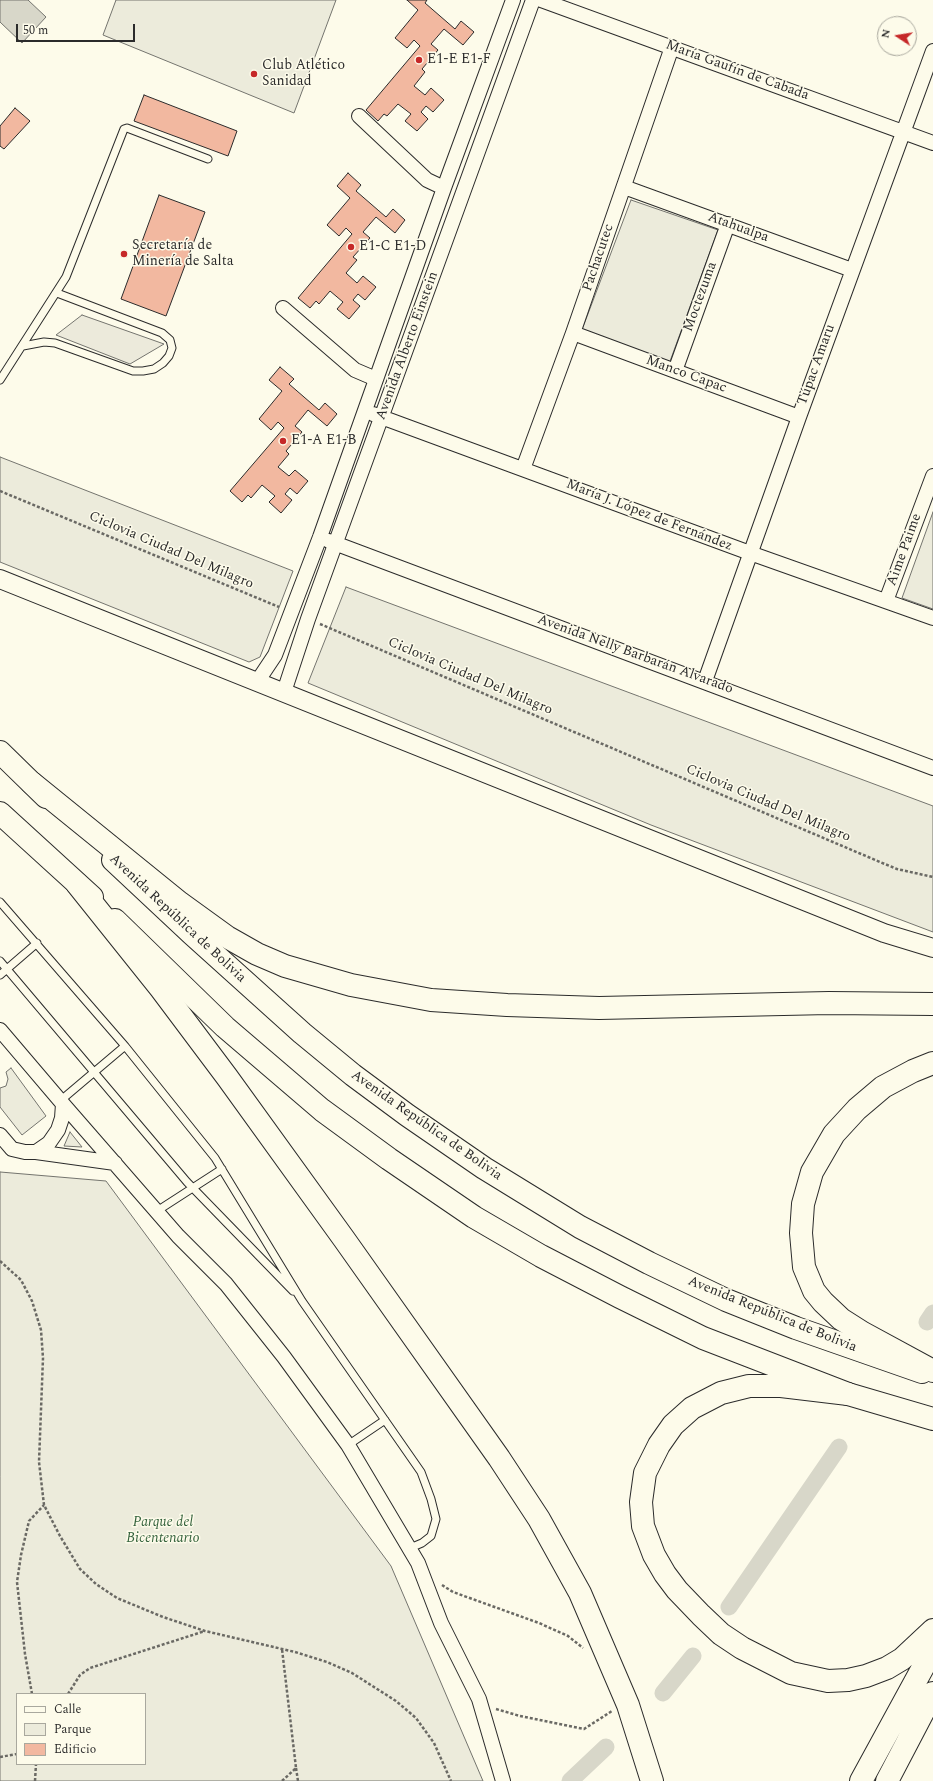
<!DOCTYPE html>
<meta charset="utf-8">
<style>
body{margin:0}
#map{position:relative;width:933px;height:1781px;overflow:hidden;background:#fdfbea;font-family:Spectral,serif}
canvas{display:block}
.legend{position:absolute;left:16px;top:1693px;width:130px;height:72px;box-sizing:border-box;background:#fdfbea;border:1px solid #a9a89e;margin:0;padding:5px 7px;list-style:none;font-size:12px;color:#2b2b2b}
.legend li{display:flex;align-items:center;gap:8px;height:20px}
.legend b{width:20px;border:1px solid #a9a89e}
.north{position:absolute;left:877px;top:16px;width:40px;height:40px;box-sizing:border-box;background:#fdfbea;border:1px solid #a9a89e;border-radius:50%;rotate:282deg;font-size:11px;font-weight:700;line-height:16px;text-align:center;color:#2b2b2b}
.north::after{content:'';display:block;margin:auto;width:14px;height:18px;background:#c62828;clip-path:polygon(50% 0,100% 100%,50% 72%,0 100%)}
.scale{position:absolute;left:16px;top:24px;width:119px;height:18px;box-sizing:border-box;border:2px solid #2b2b2b;border-top:0;padding-left:5px;font-size:12px;line-height:14px;white-space:nowrap;color:#2b2b2b;-webkit-text-stroke:3px #fdfbea;paint-order:stroke}
</style>
<div id="map">
<canvas width="933" height="1781"></canvas>
<ul class="legend">
<li><b style="height:5px;background:#fdfbea"></b>Calle</li>
<li><b style="height:11px;background:#ecebdb"></b>Parque</li>
<li><b style="height:11px;background:#f2b8a0"></b>Edificio</li>
</ul>
<div class="north">N</div>
<div class="scale">50 m</div>
</div>
<script>
const g = document.querySelector('canvas').getContext('2d');
g.lineJoin = 'round';
function fill(path, color) { g.fillStyle = color; g.fill(path, 'evenodd'); }
const poly = rows => new Path2D(rows.map(r => 'M' + r).join(''));
function strokePath(path, color, width, dash) { g.strokeStyle = color; g.lineWidth = width; g.lineCap = dash ? 'butt' : 'round'; g.setLineDash(dash || []); g.stroke(path); }
function drawText(font, color, halo, rows, align = 'center') {
  g.font = font + ' Spectral,serif'; g.lineWidth = 3; g.setLineDash([]); g.textBaseline = 'middle'; g.strokeStyle = halo; g.fillStyle = color; for (const [text, x, y, turn = 0] of rows) {
    g.save(); g.translate(x, y); g.rotate((+turn || 0) * Math.PI / 180); g.textAlign = isNaN(turn) ? turn : align; if (halo) g.strokeText(text, 0, 0); g.fillText(text, 0, 0); g.restore();
  }
}
const green = poly([
 [116,0,336,0,294,113,103,35,116,0],
 [631,200,718,230,669,364,580,335,631,200],
 [0,457,293,571,260,657,249,662,0,562,0,457],
 [933,512,933,609,902,598,933,512],
 [346,587,933,806,933,932,651,825,308,683,346,587],
 [11,1068,46,1116,22,1135,0,1107,0,1088,6,1086,8,1079,6,1072,11,1068],
 [70,1132,82,1147,64,1146,70,1132],
 [0,1172,106,1181,391,1566,483,1781,0,1781,0,1172],
 [17,1694,145,1694,145,1764,17,1764,17,1694]
]);
const parking = poly([
 [82,315,164,344,130,364,56,335,82,315]
]);
const water = poly([
 [0,0,28,0,46,17,22,43,0,22,0,0]
]);
const canal = poly([
 [927,1322,933,1313],
 [729,1607,839,1447],
 [663,1693,693,1656],
 [570,1781,606,1747]
]);
const building = poly([
 [407,0,427,0,425,3,455,29,461,21,474,32,463,45,444,29,431,44,438,50,422,69,425,72,414,86,425,95,431,88,444,100,433,112,426,106,421,112,428,119,417,131,405,121,411,114,398,104,387,116,384,114,378,121,366,110,420,46,414,40,407,48,395,38,418,10,407,0],
 [144,95,237,131,228,156,134,121,144,95],
 [15,108,30,121,4,149,0,146,0,126,15,108],
 [348,173,361,185,356,191,386,217,393,209,405,220,395,233,376,217,363,232,370,238,353,257,357,260,346,273,357,283,363,276,376,287,365,300,358,294,353,300,360,306,349,319,337,309,343,302,330,291,319,304,316,301,310,308,298,298,352,234,346,228,339,236,327,225,350,198,337,186,348,173],
 [159,195,205,212,166,316,121,299,159,195],
 [280,367,294,379,289,384,319,410,325,403,337,414,327,426,308,410,295,426,302,432,286,451,289,454,278,467,289,476,295,470,308,481,297,494,290,488,285,494,292,500,281,513,269,502,275,496,262,485,251,498,248,495,242,502,230,491,284,428,278,422,271,430,259,419,282,391,269,380,280,367]
]);
const path = poly([
 [0,491,279,607],
 [320,624,880,862,897,869,933,877],
 [0,1261,21,1280,32,1301,41,1330,43,1358,39,1462,44,1505,60,1536,80,1569,96,1584,117,1598,163,1617,205,1631,295,1652,327,1662,352,1673,396,1701,416,1718,434,1743,451,1781],
 [442,1585,453,1592,539,1623,568,1636,583,1648],
 [32,1694,25,1654,17,1582,21,1555,29,1521,44,1505],
 [68,1694,80,1675,90,1668,205,1631],
 [496,1709,520,1716,584,1729,612,1711],
 [0,1757,17,1754],
 [296,1768,298,1781],
 [35,1781,36,1764],
 [282,1781,296,1768,282,1649]
]);
const service = poly([
 [23,346,44,342,55,343,133,371,143,371,154,369,163,363,169,356,172,348,170,340,162,333,57,293],
 [0,380,66,277,124,129,127,128,208,159],
 [0,902,125,1046,215,1158,302,1301,421,1472,431,1499,436,1519,431,1536,422,1543,410,1548],
 [0,961,187,1182,293,1291],
 [0,975,37,943],
 [60,1101,125,1046],
 [157,1211,222,1169],
 [348,1445,385,1420]
]);
const minor = poly([
 [541,0,933,143],
 [359,116,427,180,444,188],
 [624,187,852,270],
 [283,308,355,370,376,379],
 [573,333,799,417],
 [675,371,728,224],
 [373,414,750,553,933,618],
 [523,469,573,333,672,47],
 [329,541,933,768],
 [886,601,933,476],
 [705,681,799,417,933,51],
 [257,682,275,655,320,537,444,188,513,0],
 [284,692,308,619,533,0],
 [0,1030,63,1104,62,1118,58,1130,49,1143,36,1152],
 [63,1104,178,1236,226,1284,284,1357,348,1445,418,1563,441,1623,479,1699,503,1781],
 [0,1135,12,1149,25,1152,36,1152,115,1163]
]);
const tertiary = poly([
 [0,579,884,933,933,948]
]);
const primary = poly([
 [0,752,46,797],
 [0,813,92,897],
 [113,860,192,934,302,1033,353,1075,407,1115,484,1168,580,1227,649,1263,726,1300,796,1328,922,1372],
 [115,920,225,1027,322,1110,389,1159,474,1217,541,1256,620,1297,703,1338,848,1394,933,1419]
]);
const trunk = poly([
 [32,783,180,903,227,937,257,954,285,966,351,985,431,1000,507,1005,599,1008,829,1003,933,1004],
 [77,884,161,989,227,1077,344,1239,499,1458,539,1519,580,1593,628,1705,652,1781],
 [933,1063,913,1071,883,1087,857,1109,834,1134,812,1172,803,1204,801,1233,804,1267,814,1291,823,1302,841,1319,863,1333,933,1371],
 [848,1394,781,1386,749,1386,721,1393,692,1408,673,1425,659,1445,645,1473,641,1502,643,1526,654,1555,665,1574,677,1590,701,1615,721,1634,742,1648,791,1673,828,1681,848,1680,866,1676,887,1668,902,1659,933,1630],
 [861,1781,933,1649],
 [887,1781,933,1693]
]);
const markers = [
 [419,60,4,"#c62828"],
 [254,74,4,"#c62828"],
 [351,247,4,"#c62828"],
 [124,254,4,"#c62828"],
 [283,441,4,"#c62828"]
];
const poiNames = [
 ["E1-E E1-F",427,60],
 ["Club Atlético",262,66],
 ["Sanidad",262,82],
 ["Secretaría de",132,246],
 ["Minería de Salta",132,262],
 ["E1-C E1-D",359,247],
 ["E1-A E1-B",291,441]
];
const streetNames = [
 ["María Gaufín de Cabada",737,71,20],
 ["Atahualpa",738,228,20],
 ["Pachacutec",599,258,-71],
 ["Moctezuma",701,297,-70],
 ["Avenida Alberto Einstein",408,346,-70],
 ["Túpac Amaru",817,365,-70],
 ["Manco Capac",686,375,20],
 ["María J. López de Fernández",649,516,21],
 ["Aime Paime",905,550,-70],
 ["Ciclovia Ciudad Del Milagro",171,551,23],
 ["Avenida Nelly Barbarán Alvarado",635,655,20],
 ["Ciclovia Ciudad Del Milagro",470,677,23],
 ["Ciclovia Ciudad Del Milagro",768,804,23],
 ["Avenida República de Bolivia",177,919,43],
 ["Avenida República de Bolivia",426,1126,35],
 ["Avenida República de Bolivia",772,1315,22]
];
const parkNames = [
 ["Parque del",163,1523],
 ["Bicentenario",163,1539]
];
fill(green, '#ecebdb');
strokePath(green, '#74746e', 1);
fill(parking, '#eceadb');
strokePath(parking, '#74746e', 1);
fill(water, '#d8d7c9');
strokePath(water, '#74746e', 1);
strokePath(canal, '#d8d7c9', 17);
fill(building, '#f2b8a0');
strokePath(building, '#2b2b2b', 1);
strokePath(service, '#2b2b2b', 9);
strokePath(minor, '#2b2b2b', 16);
strokePath(tertiary, '#2b2b2b', 20);
strokePath(primary, '#2b2b2b', 24);
strokePath(trunk, '#2b2b2b', 24);
strokePath(path, '#6a6964', 2.5, [3, 2]);
strokePath(service, '#fdfbea', 7);
strokePath(minor, '#fdfbea', 14);
strokePath(tertiary, '#fdfbea', 18);
strokePath(primary, '#fdfbea', 22);
strokePath(trunk, '#fdfbea', 22);
for (const [x, y, r, color] of markers) { const dot = new Path2D(); dot.arc(x, y, r, 0, 2 * Math.PI); g.fillStyle = color; g.fill(dot); strokePath(dot, '#fdfbea', 1.5); }
drawText('14px', '#2b2b2b', '#fdfbea', poiNames, 'left');
drawText('14px', '#2b2b2b', '#fdfbea', streetNames);
drawText('italic 14px', '#34623c', '#fdfbea', parkNames);
</script>
